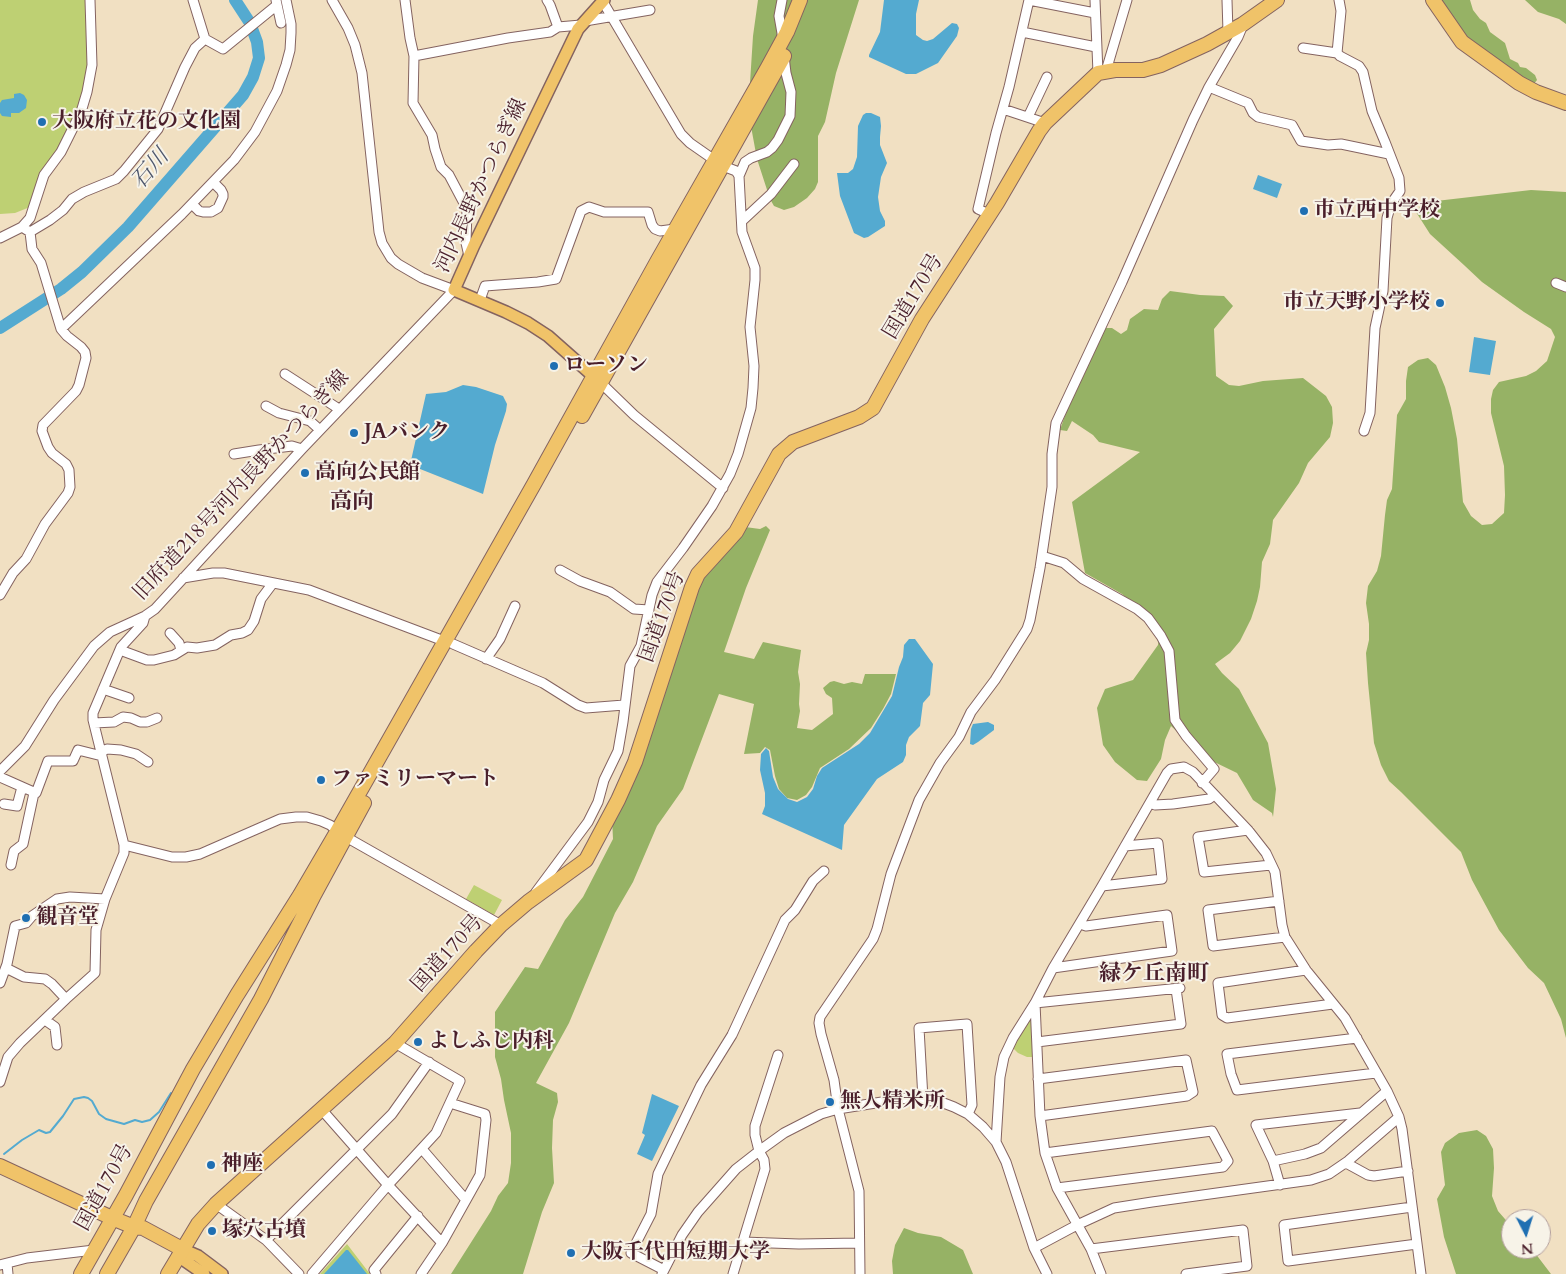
<!DOCTYPE html>
<meta charset="utf-8">
<style>
body{margin:0}
#map{position:relative;width:1566px;height:1274px;overflow:hidden;background:#f1e0c2;font-family:Cardo,serif}
canvas{display:block}
.north{position:absolute;left:1501px;top:1209px;width:50px;height:50px;box-sizing:border-box;background:#f7f3e8;border:1px solid #b29e9c;border-radius:50%;rotate:175deg;font-size:14px;font-weight:700;line-height:20px;text-align:center;color:#4a1f2b}
.north::after{content:'';display:block;margin:auto;width:18px;height:22px;background:#1f6fb2;clip-path:polygon(50% 0,100% 100%,50% 72%,0 100%)}
</style>
<div id="map">
<canvas width="1566" height="1274"></canvas>
<div class="north">N</div>
</div>
<script>
const g = document.querySelector('canvas').getContext('2d');
g.lineJoin = 'round';
function fill(path, color) { g.fillStyle = color; g.fill(path, 'evenodd'); }
const poly = rows => new Path2D(rows.map(r => 'M' + r).join(''));
function strokePath(path, color, width, dash) { g.strokeStyle = color; g.lineWidth = width; g.lineCap = dash ? 'butt' : 'round'; g.setLineDash(dash || []); g.stroke(path); }
function drawText(font, color, halo, rows, align = 'center') {
  g.font = font + ' Cardo,"Noto Serif JP",serif'; g.lineWidth = 4; g.setLineDash([]); g.textBaseline = 'middle'; g.strokeStyle = halo; g.fillStyle = color; for (const [text, x, y, turn = 0] of rows) {
    g.save(); g.translate(x, y); g.rotate((+turn || 0) * Math.PI / 180); g.textAlign = isNaN(turn) ? turn : align; if (halo) g.strokeText(text, 0, 0); g.fillText(text, 0, 0); g.restore();
  }
}
const green = poly([
 [0,0,87,0,89,65,80,103,30,207,15,213,0,214],
 [474,885,502,900,494,915,466,899],
 [1032,1016,1034,1057,1027,1057,1018,1053,1013,1048,1016,1038],
 [347,1244,370,1274,320,1274]
]);
const forest = poly([
 [758,0,859,0,836,73,825,122,818,136,818,182,815,189,807,198,794,207,784,210,774,206,770,199,757,159,750,121,750,83,753,36],
 [1437,0,1470,0,1473,10,1480,19,1486,23,1490,32,1505,43,1510,59,1518,63,1520,67,1526,68,1535,75,1537,80,1533,85,1467,41],
 [1525,0,1566,0,1566,24,1559,19,1538,12],
 [1531,190,1566,192,1566,1038,1561,1019,1544,983,1528,968,1499,930,1472,880,1461,852,1401,792,1389,781,1381,765,1374,743,1368,683,1366,653,1369,640,1369,624,1366,603,1368,586,1377,571,1381,556,1385,515,1387,500,1392,489,1397,415,1406,399,1406,381,1408,367,1418,360,1428,358,1436,365,1445,387,1451,408,1457,439,1463,502,1471,516,1482,525,1492,524,1504,513,1505,495,1504,466,1491,413,1491,399,1493,390,1499,382,1526,376,1536,371,1547,361,1555,337,1551,329,1524,312,1482,282,1465,266,1430,234,1416,212,1421,205,1436,201],
 [1170,291,1200,295,1224,296,1233,306,1214,329,1216,376,1229,385,1239,386,1263,381,1303,378,1326,396,1332,407,1333,423,1330,437,1308,463,1299,483,1273,520,1270,544,1262,562,1260,587,1257,601,1251,619,1240,641,1230,653,1215,664,1222,673,1239,689,1268,743,1276,789,1273,817,1272,813,1253,800,1237,773,1206,758,1171,726,1165,740,1161,759,1147,781,1137,780,1115,762,1103,745,1097,708,1105,689,1133,680,1158,645,1159,635,1150,619,1122,594,1085,573,1072,502,1140,452,1099,442,1093,435,1072,421,1067,431,1060,430,1070,401,1104,328,1112,328,1121,334,1127,330,1130,319,1144,309,1158,310,1162,299],
 [766,526,770,530,746,588,724,652,754,659,763,642,801,650,798,672,800,684,799,704,800,711,797,728,812,730,833,714,832,698,826,694,823,688,830,682,834,681,844,684,852,682,862,684,865,674,896,674,891,694,883,709,871,728,849,749,820,768,812,787,806,795,797,800,787,798,779,789,775,776,770,750,765,747,760,753,744,754,754,704,719,694,683,789,657,826,633,882,615,913,569,1023,536,1083,557,1093,558,1102,553,1120,552,1148,554,1183,542,1212,523,1274,451,1274,491,1211,498,1196,508,1183,511,1163,511,1133,504,1100,501,1079,495,1057,495,1012,525,967,538,969,565,920,583,897,613,839,612,818,703,574,745,527,760,529],
 [1477,1130,1486,1136,1493,1149,1494,1168,1492,1196,1498,1211,1511,1226,1511,1249,1532,1249,1551,1274,1456,1274,1444,1237,1437,1199,1445,1185,1441,1152,1445,1143,1459,1133],
 [904,1228,918,1233,941,1237,963,1250,973,1274,893,1274,892,1261,895,1245]
]);
const water = poly([
 [884,0,919,0,916,14,916,35,923,40,927,41,933,39,952,23,957,24,959,28,957,36,938,63,916,74,906,74,869,57,869,55,880,32],
 [20,93,24,95,27,100,26,108,19,113,11,113,11,117,2,116,0,113,0,103,2,100,14,98,14,94],
 [866,113,871,113,880,117,881,126,880,137,880,145,887,163,881,177,878,197,880,211,885,221,885,226,868,237,864,238,854,233,840,196,837,173,848,173,853,169,857,157,858,126,863,115],
 [1258,175,1282,184,1277,198,1253,189],
 [1474,337,1496,341,1490,375,1469,372],
 [463,385,476,387,503,396,507,404,506,411,495,445,483,494,410,465,426,394,446,392],
 [909,639,915,639,933,664,930,695,923,703,920,726,909,737,906,745,906,755,903,762,877,779,844,825,842,850,762,814,765,806,765,793,760,770,761,754,766,748,769,751,773,777,778,789,788,799,797,802,807,797,813,789,817,776,822,768,859,744,870,733,892,696,899,667,903,657,904,645],
 [988,722,994,725,994,730,978,742,973,745,970,744,971,729,973,724],
 [652,1094,679,1106,652,1161,637,1154,645,1135,642,1133],
 [346,1250,348,1250,367,1274,324,1274]
]);
const stream = poly([
 [4,1154,22,1140,39,1130,46,1133,50,1132,63,1116,74,1099,84,1097,88,1098,92,1101,99,1114,106,1119,124,1124,135,1120,142,1122,150,1120,159,1112,171,1093]
]);
const river = poly([
 [0,328,61,289,82,272,128,227,243,95,253,77,259,58,257,42,250,23,235,0]
]);
const minor = poly([
 [193,0,205,39,223,49,277,5],
 [276,0,281,23],
 [405,0,410,38,414,56,413,103,432,135,435,149,441,167,449,175,467,209,466,243,469,256],
 [547,0,550,5,558,27],
 [782,0,779,16,783,39],
 [1029,0,1095,13],
 [1095,0,1098,73],
 [1227,0,1228,32],
 [1339,0,1341,11,1337,53,1340,56,1359,66,1363,72,1372,111,1385,142,1399,178,1400,191,1391,204,1387,218,1383,291,1375,328,1370,413,1364,431],
 [585,21,650,10],
 [1022,32,1096,47],
 [1303,48,1337,53],
 [414,56,508,38,550,32,558,27,581,25],
 [1106,71,1127,0],
 [1209,87,1248,103,1253,113,1258,117,1292,125,1301,141,1328,145,1341,144,1389,154],
 [1003,109,1045,123],
 [1028,117,1047,77],
 [739,176,745,162,751,158,767,152,772,148,778,140,790,116,791,92,786,73,784,56],
 [192,204,199,211,203,212,211,212,218,208,223,197,223,194,221,190,213,182],
 [989,214,978,209,996,133,1009,87,1029,0],
 [742,221,771,194,794,164],
 [30,232,50,220,63,210,72,199,84,192,116,179,124,171,158,129,185,67,195,48,205,39],
 [0,238,22,227,30,218,44,175,61,152,81,112,87,92,92,65,90,0],
 [1556,283,1566,287],
 [480,300,485,286,538,282,556,279,581,211,589,207,604,212,648,212,652,225,655,229,660,231,675,229],
 [61,329,182,214,234,160,255,132,277,91,286,65,290,50,291,33,291,24,286,0],
 [285,374,339,409],
 [601,383,634,415,723,488],
 [266,406,279,413,310,421,320,430],
 [234,454,259,450,292,446,302,449],
 [1042,556,1064,563,1083,579,1137,609,1148,618,1161,636,1169,651,1175,720,1186,736,1214,769,1202,783],
 [560,570,580,581,610,592,634,609,649,610],
 [183,578,213,573,224,573,309,590,444,641],
 [0,595,13,573,26,559,45,524,68,493,70,487,69,470,66,464,52,453,48,447,42,431,43,425,76,391,79,385,86,358,85,352,81,347,67,336,61,329,41,263,32,249,30,232,22,227],
 [170,633,179,643,181,650],
 [453,644,543,683,578,705,586,708,624,705],
 [120,650,147,660,154,660,174,655,187,647,197,648,215,645,231,635,242,633,248,630,254,621,261,599,273,583],
 [486,659,500,639,515,606],
 [103,689,129,698],
 [94,723,114,722,123,717,131,718,140,722,147,722,157,718],
 [101,752,107,749,121,750,136,754,148,762],
 [0,771,25,746,54,700,94,646,110,632,145,616,155,609,302,449,454,290,422,278,398,264,391,258,382,243,379,232,362,73,355,45,348,28,332,0],
 [0,777,36,793,48,761,73,761,78,750,102,756],
 [1150,803,1155,805,1173,804,1209,799,1214,795],
 [4,804,17,806,22,787],
 [1248,830,1198,837,1204,872,1271,865],
 [124,845,172,857,186,857,200,854,280,819,296,817,307,817,321,821,330,825,346,837,501,925],
 [11,865,14,851,23,844,34,793],
 [1102,886,1162,879,1158,843,1125,846],
 [536,892,588,822,598,802,604,780,618,751,623,722,630,666,641,646,652,595,657,582,683,548,712,506,730,474,738,454,751,408,753,388,754,366,750,327,755,280,755,268,742,232,739,176,736,171,723,166,690,143,681,134,603,2],
 [1279,901,1208,910,1213,946,1285,937],
 [6,968,24,977,45,979,52,984,66,999],
 [1053,968,1172,951,1167,915,1086,926,1080,924],
 [1306,970,1218,983,1222,1015,1227,1018,1333,1004],
 [0,983,7,964,15,926,26,923,32,916,57,899,70,897,105,899],
 [1035,1003,1040,1116,1045,1153,1057,1188,1091,1249,1101,1274],
 [1035,1003,1180,988],
 [45,1020,55,1027,57,1045],
 [1357,1038,1227,1054,1231,1074,1237,1090,1376,1073],
 [1037,1042,1181,1024,1176,989],
 [1038,1079,1186,1060,1193,1092,1187,1096,1040,1116],
 [0,1082,8,1057,20,1043,66,999,95,973,96,930,105,899,124,853,124,845,93,720,93,713,121,647,143,623,145,616],
 [923,1099,919,1028,967,1024,972,1105,968,1114],
 [322,1110,388,1185,442,1243],
 [996,1142,1000,1077,1004,1057,1013,1038,1035,1003,1053,968,1102,886,1167,773,1171,769,1184,767,1193,772,1248,830,1266,853,1275,872,1282,925,1285,937,1306,970,1345,1018,1387,1091,1399,1117,1402,1129,1421,1274],
 [422,1149,466,1200],
 [1045,1153,1212,1131,1228,1161,1223,1167,1057,1188],
 [1273,1161,1305,1154,1321,1148,1387,1091],
 [1346,1163,1368,1175,1374,1176,1408,1171],
 [1280,1185,1273,1161,1256,1125,1360,1113],
 [216,1204,266,1240,299,1274],
 [1412,1207,1284,1225,1288,1261,1417,1244],
 [266,1240,392,1114,429,1062],
 [743,1242,799,1244,859,1243],
 [1034,1248,1077,1225,1114,1208,1152,1202,1311,1180,1329,1174,1348,1161,1399,1117],
 [1091,1249,1243,1230,1247,1266,1186,1274],
 [7,1264,8,1274],
 [0,1265,27,1258,94,1250],
 [664,1270,631,1253,651,1214,658,1174,701,1085,732,1035,785,920,795,910,813,881,824,871],
 [312,1274,388,1185,436,1133,460,1081,395,1043],
 [376,1274,374,1270,418,1216],
 [421,1274,442,1243,480,1175,486,1120,485,1114,450,1103],
 [662,1274,682,1235,698,1212,736,1169,759,1151,784,1133,821,1114,838,1109,907,1098,941,1102,954,1107,968,1114,983,1127,996,1142,1006,1162,1034,1248,1047,1274],
 [733,1274,765,1169,764,1160,759,1151,755,1135,755,1126,778,1055],
 [860,1274,859,1191,838,1109,834,1080,821,1034,819,1023,820,1017,873,939,877,929,891,874,919,800,940,763,959,737,971,712,995,680,1027,629,1030,620,1040,568,1052,487,1052,454,1056,423,1122,282,1193,120,1209,87,1238,37,1243,25]
]);
const major = poly([
 [600,382,548,336,528,323,506,312,454,290,474,245,578,29,604,0],
 [182,1249,198,1256,222,1274],
 [178,1256,204,1274]
]);
const highway = poly([
 [1433,0,1462,42,1519,83,1536,92,1566,103],
 [582,416,784,56],
 [0,1166,112,1218,134,1227,143,1228,182,1249],
 [81,1274,126,1195,193,1069,237,995,300,895,338,830,534,484,658,260,768,67,787,32,800,0],
 [107,1274,134,1227,146,1201,261,999,313,897,364,803],
 [168,1274,198,1224,216,1204,395,1043,476,951,501,925,528,902,586,860,618,800,635,762,692,587,698,574,736,532,779,454,793,442,859,417,873,408,922,319,997,203,1039,131,1045,123,1098,73,1115,70,1143,70,1161,65,1207,44,1243,24,1277,0]
]);
const markers = [
 [42,122,5,"#1f6fb2"],
 [1304,211,5,"#1f6fb2"],
 [1440,303,5,"#1f6fb2"],
 [554,366,5,"#1f6fb2"],
 [354,433,5,"#1f6fb2"],
 [305,473,5,"#1f6fb2"],
 [321,780,5,"#1f6fb2"],
 [26,918,5,"#1f6fb2"],
 [418,1042,5,"#1f6fb2"],
 [830,1102,5,"#1f6fb2"],
 [211,1165,5,"#1f6fb2"],
 [212,1231,5,"#1f6fb2"],
 [571,1253,5,"#1f6fb2"]
];
const poiNames = [
 ["大阪府立花の文化園",52,122],
 ["市立西中学校",1314,211],
 ["市立天野小学校",1430,303,"right"],
 ["ローソン",564,366],
 ["JAバンク",364,433],
 ["高向公民館",315,473],
 ["ファミリーマート",331,780],
 ["観音堂",36,918],
 ["よしふじ内科",428,1042],
 ["無人精米所",840,1102],
 ["神座",221,1165],
 ["塚穴古墳",222,1231],
 ["大阪千代田短期大学",581,1253]
];
const streetNames = [
 ["河内長野かつらぎ線",482,186,-65],
 ["国道170号",914,297,-59],
 ["旧府道218号河内長野かつらぎ線",242,486,-47],
 ["国道170号",663,617,-70],
 ["国道170号",448,954,-48],
 ["国道170号",105,1188,-61]
];
const waterNames = [
 ["石川",151,170,-49]
];
const neighbourhoodNames = [
 ["高向",352,503],
 ["緑ケ丘南町",1154,975]
];
fill(green, '#bed073');
fill(forest, '#96b265');
fill(water, '#54aad0');
strokePath(stream, '#54aad0', 2);
strokePath(river, '#54aad0', 12);
strokePath(minor, '#846360', 11);
strokePath(major, '#846360', 14);
strokePath(highway, '#846360', 16);
strokePath(minor, '#fff', 9);
strokePath(major, '#f0c369', 11);
strokePath(highway, '#f0c369', 14);
for (const [x, y, r, color] of markers) { const dot = new Path2D(); dot.arc(x, y, r, 0, 2 * Math.PI); g.fillStyle = color; g.fill(dot); strokePath(dot, '#f7f3e8', 2); }
drawText('bold 21px', '#4a1f2b', '#f7f3e8', poiNames, 'left');
drawText('21px', '#4a1f2b', '#f7f3e8', streetNames);
drawText('italic 22px', '#4e576d', '#f7f3e8', waterNames);
drawText('bold 22px', '#4a1f2b', '#f7f3e8', neighbourhoodNames);
</script>
